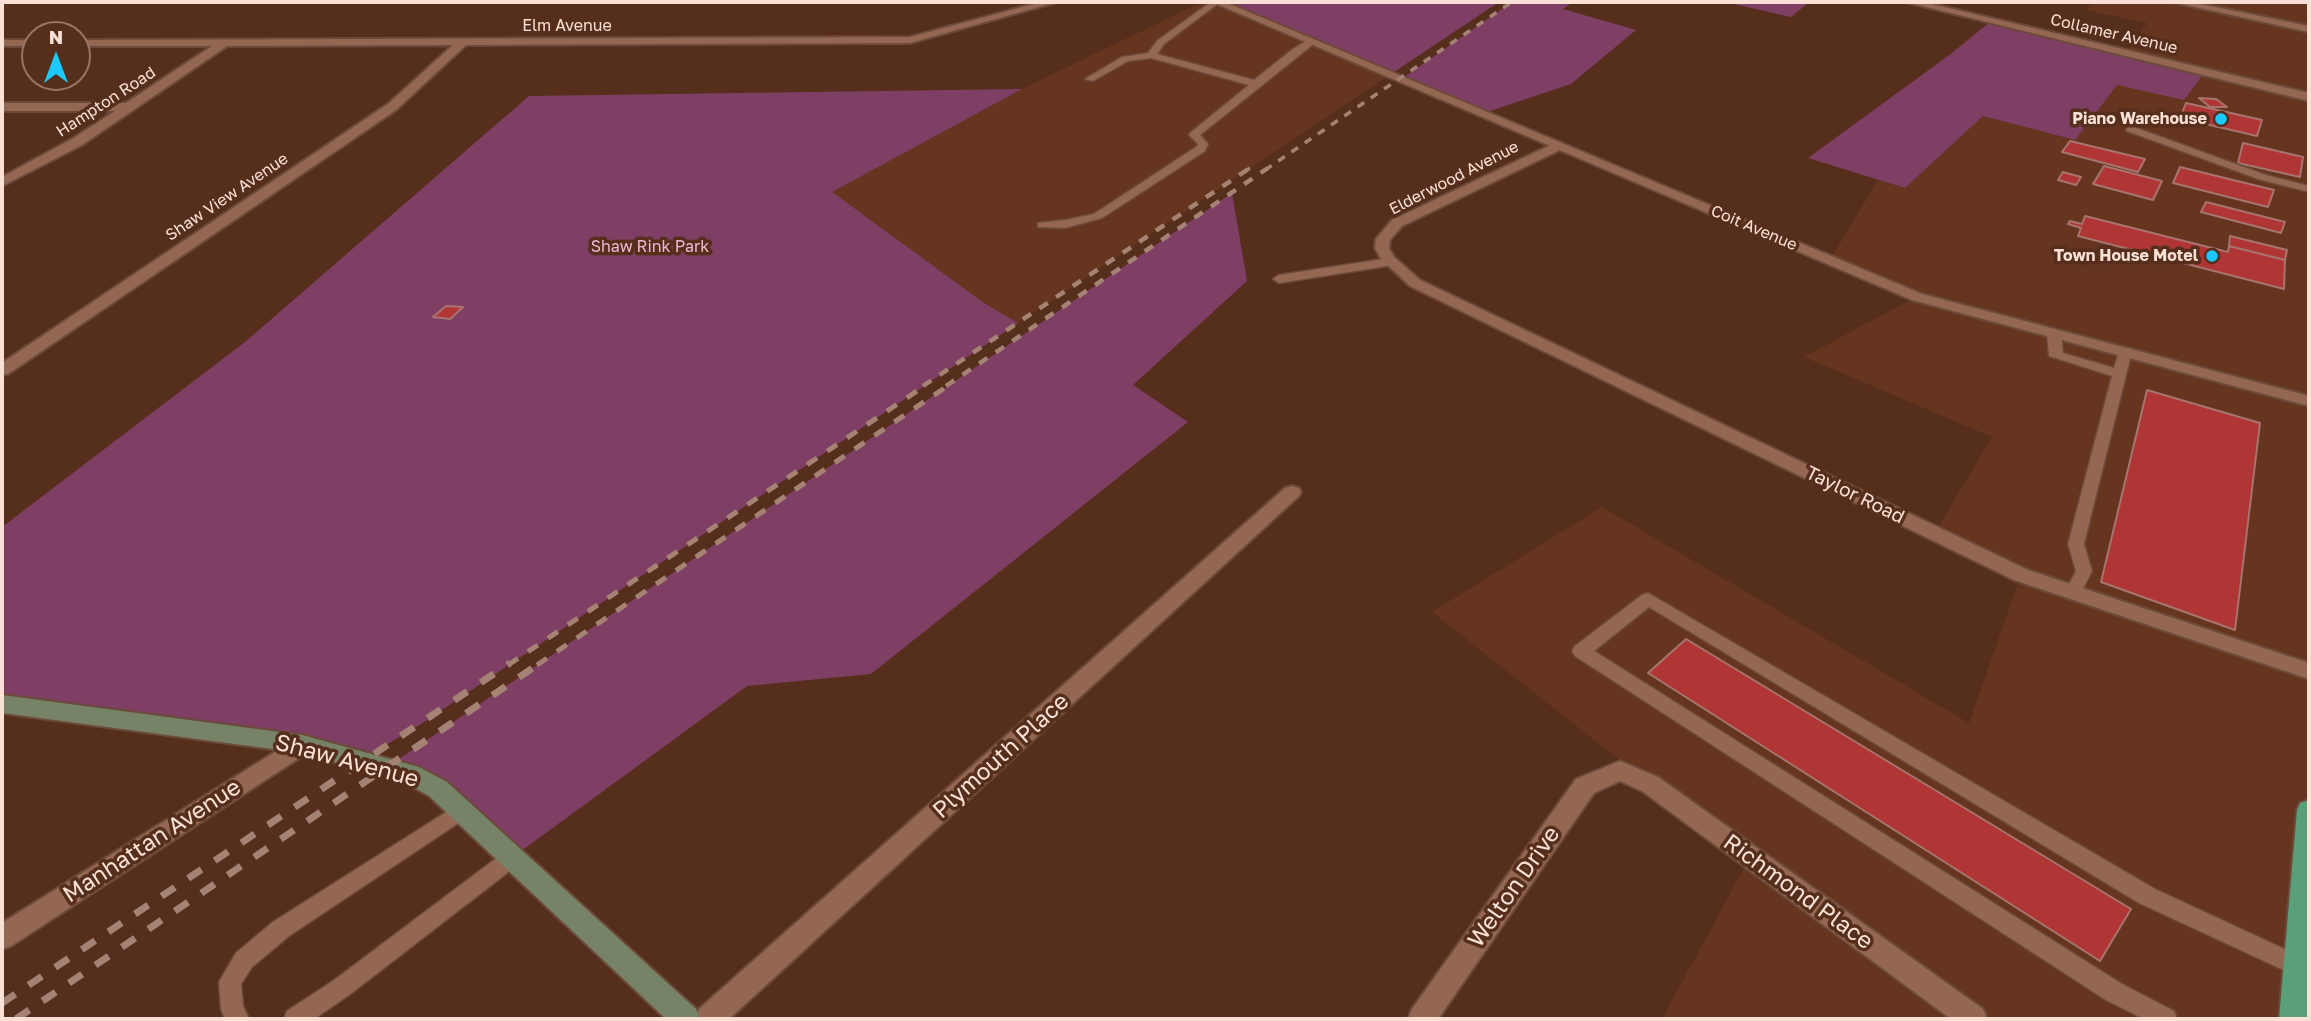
<!DOCTYPE html>
<style>
body{margin:0}
#map{position:relative;width:2311px;height:1021px;overflow:hidden;background:#562e1c;font-family:"Golos Text",sans-serif}
canvas{display:block}
.frame{position:absolute;inset:0;border:4px solid #fbe1d5;pointer-events:none}
.north{position:absolute;left:21px;top:21px;width:70px;height:70px;box-sizing:border-box;background:#562e1c;border:2px solid #987666;border-radius:50%;rotate:0deg;font-size:19px;font-weight:700;line-height:28px;text-align:center;color:#fbe1d5}
.north::after{content:'';display:block;margin:auto;width:24px;height:32px;background:#1cc9fc;clip-path:polygon(50% 0,100% 100%,50% 72%,0 100%)}
</style>
<div id="map">
<canvas width="2311" height="1021"></canvas>
<div class="frame"></div>
<div class="north">N</div>
</div>
<script>
const g = document.querySelector('canvas').getContext('2d');
g.lineJoin = 'round';
function fill(path, color) { g.fillStyle = color; g.fill(path, 'evenodd'); }
const poly = rows => new Path2D(rows.map(r => 'M' + r).join(''));
function strokePath(path, color, width, dash) { g.strokeStyle = color; g.lineWidth = width; g.lineCap = dash ? 'butt' : 'round'; g.setLineDash(dash || []); g.stroke(path); }
function drawText(font, color, halo, rows, align = 'center') {
  g.font = font + ' "Golos Text",sans-serif'; g.lineWidth = 7; g.setLineDash([]); g.textBaseline = 'middle'; g.strokeStyle = halo; g.fillStyle = color; for (const [text, x, y, turn = 0] of rows) {
    g.save(); g.translate(x, y); g.rotate((+turn || 0) * Math.PI / 180); g.textAlign = isNaN(turn) ? turn : align; if (halo) g.strokeText(text, 0, 0); g.fillText(text, 0, 0); g.restore();
  }
}
const built = poly([
 [1202,2,1217,2,1388,76,1018,323,984,303,831,192,1022,89],
 [2092,2,2309,2,2309,810,2298,966,2309,972,2309,1019,1662,1019,1750,857,1650,784,1432,612,1602,507,1969,723,2021,575,1935,533,1992,437,1804,357,1916,297,1830,260,1878,180,1905,188,1983,116,2074,140,2126,53,2147,23,2086,10]
]);
const green = poly([
 [1217,2,1499,2,1388,76],
 [1512,2,1573,2,1563,9,1636,30,1571,84,1481,114,1400,80],
 [1725,2,1809,2,1791,17],
 [1991,21,2205,72,2184,100,2117,85,2075,140,1983,116,1905,188,1808,158,1952,53],
 [1022,89,832,192,984,303,1018,323,421,724,361,760,2,704,2,527,245,342,529,96],
 [1232,193,1247,281,1133,385,1188,422,871,674,747,686,513,857,438,789,387,767]
]);
const building = poly([
 [2199,98,2216,99,2227,107,2210,107,2199,98],
 [2186,103,2262,120,2257,136,2180,118,2186,103],
 [2070,141,2145,159,2138,172,2062,152,2070,141],
 [2243,143,2303,157,2300,177,2238,163,2243,143],
 [2104,166,2162,181,2153,200,2093,184,2104,166],
 [2180,167,2274,190,2268,207,2173,183,2180,167],
 [2063,172,2081,177,2076,185,2058,180,2063,172],
 [2206,202,2285,222,2281,233,2201,212,2206,202],
 [2085,216,2228,252,2229,246,2285,260,2284,289,2078,236,2081,228,2068,224,2070,221,2082,224,2085,216],
 [2230,236,2287,250,2285,260,2229,246,2230,236],
 [446,306,463,307,450,319,433,317,446,306],
 [2147,390,2260,423,2235,630,2101,582,2147,390],
 [1686,639,2131,909,2100,961,1648,673,1686,639]
]);
const service = poly([
 [1211,2,1220,2,1164,44,1157,54,1254,80,1293,49,1308,40,1316,42,1200,135,1208,144,1205,151,1102,218,1065,228,1038,227,1038,223,1065,220,1094,214,1196,147,1198,144,1189,135,1190,133,1249,85,1151,58,1128,61,1093,81,1085,79,1122,57,1148,53,1158,40,1211,2],
 [2131,126,2266,175,2309,186,2309,192,2258,179,2127,131,2126,129,2131,126],
 [1390,258,1394,259,1394,265,1279,283,1273,279,1279,275,1390,258],
 [2054,329,2061,333,2063,353,2114,368,2120,348,2130,348,2132,351,2084,544,2092,571,2079,596,2073,598,2067,596,2065,592,2076,571,2068,544,2112,376,2049,356,2047,333,2054,329],
 [1648,593,2155,889,2306,959,2309,966,2306,973,2298,976,2290,973,2139,903,1649,607,1594,651,2122,984,2174,1011,2177,1019,2144,1019,2106,1000,1575,656,1572,651,1575,646,1642,595,1648,593],
 [462,802,469,804,472,810,469,816,289,936,252,967,241,984,243,1006,249,1019,225,1019,221,1009,219,982,236,953,273,922,462,802],
 [513,848,520,851,523,857,520,863,349,995,314,1019,284,1019,287,1011,333,981,506,851,513,848]
]);
const minor = poly([
 [1041,2,1057,2,910,43,466,45,396,110,8,374,2,375,2,363,388,104,453,45,227,46,82,145,2,186,2,177,72,139,115,111,2,111,2,103,126,103,212,46,77,46,77,40,910,37,1041,2],
 [1906,2,1923,2,2309,93,2309,101,1906,2],
 [2172,2,2191,2,2309,26,2309,32,2172,2],
 [2,40,35,40,35,46,2,46,2,40],
 [1557,142,1562,143,1562,149,1402,226,1390,240,1389,248,1394,257,1420,280,2028,570,2309,663,2309,679,2014,580,1410,286,1381,259,1375,248,1376,239,1392,220,1557,142],
 [1292,486,1299,488,1301,492,1299,496,729,1019,695,1019,699,1009,1285,488,1292,486],
 [302,735,310,737,314,744,310,751,11,946,2,949,2,923,302,735],
 [1620,761,1658,777,1983,1009,1987,1019,1951,1019,1642,791,1620,781,1594,793,1438,1019,1408,1019,1412,1009,1576,779,1620,761]
]);
const tertiary = poly([
 [1212,2,1225,2,1922,294,2309,396,2309,406,1912,300,1212,2]
]);
const secondary = poly([
 [2,695,302,735,419,767,447,782,696,1009,700,1019,666,1019,429,796,404,782,302,753,2,713,2,695]
]);
const primary = poly([
 [2309,800,2307,1019,2279,1019,2297,810,2300,803,2309,800]
]);
const railFar3 = poly([
 [1247,170,1250,168],
 [1265,170,1512,2]
]);
const railFar2 = poly([
 [923,386,1250,168],
 [946,386,1268,168]
]);
const railFar1 = poly([
 [508,665,926,385],
 [537,665,949,385]
]);
const rail = poly([
 [2,1003,510,663],
 [16,1019,540,663]
]);
const markers = [
 [2221,119,7,"#1cc9fc"],
 [2212,256,7,"#1cc9fc"]
];
const farStreetnames = [
 ["Elm Avenue",567,26],
 ["Collamer Avenue",2114,34,13],
 ["Hampton Road",106,102,-33],
 ["Elderwood Avenue",1454,178,-27],
 ["Shaw View Avenue",227,197,-34],
 ["Coit Avenue",1754,228,23]
];
const farPoinames = [
 ["Piano Warehouse",2207,119],
 ["Town House Motel",2198,256]
];
const farParknames = [
 ["Shaw Rink Park",650,247]
];
const streetNames = [
 ["Taylor Road",1855,495,26]
];
const nearStreetnames = [
 ["Plymouth Place",1001,756,-42],
 ["Shaw Avenue",347,761,15],
 ["Manhattan Avenue",152,841,-33],
 ["Welton Drive",1514,887,-55],
 ["Richmond Place",1798,892,36]
];
fill(built, '#65351f');
fill(green, '#7f3f65');
fill(building, '#b03635');
strokePath(building, '#a7746f', 2);
strokePath(service, '#6c4a3a', 3);
strokePath(minor, '#6c4a3a', 4);
strokePath(tertiary, '#6c4a3a', 4);
strokePath(secondary, '#6c4a3a', 4);
strokePath(primary, '#6c4a3a', 4);
fill(service, '#946753');
fill(minor, '#946753');
fill(tertiary, '#946753');
fill(secondary, '#778366');
fill(primary, '#599f79');
strokePath(railFar3, '#a58374', 3.5, [8, 8]);
strokePath(railFar2, '#a58374', 4.5, [10, 10]);
strokePath(railFar1, '#a58374', 5, [12, 12]);
strokePath(rail, '#a58374', 7, [16, 16]);
for (const [x, y, r, color] of markers) { const dot = new Path2D(); dot.arc(x, y, r, 0, 2 * Math.PI); g.fillStyle = color; g.fill(dot); strokePath(dot, '#562e1c', 2.5); }
drawText('16px', '#fbe1d5', '#562e1c', farStreetnames);
drawText('bold 16px', '#fbe1d5', '#562e1c', farPoinames, 'right');
drawText('16px', '#efb7d5', '#562e1c', farParknames);
drawText('19px', '#fbe1d5', '#562e1c', streetNames);
drawText('23px', '#fbe1d5', '#562e1c', nearStreetnames);
</script>
